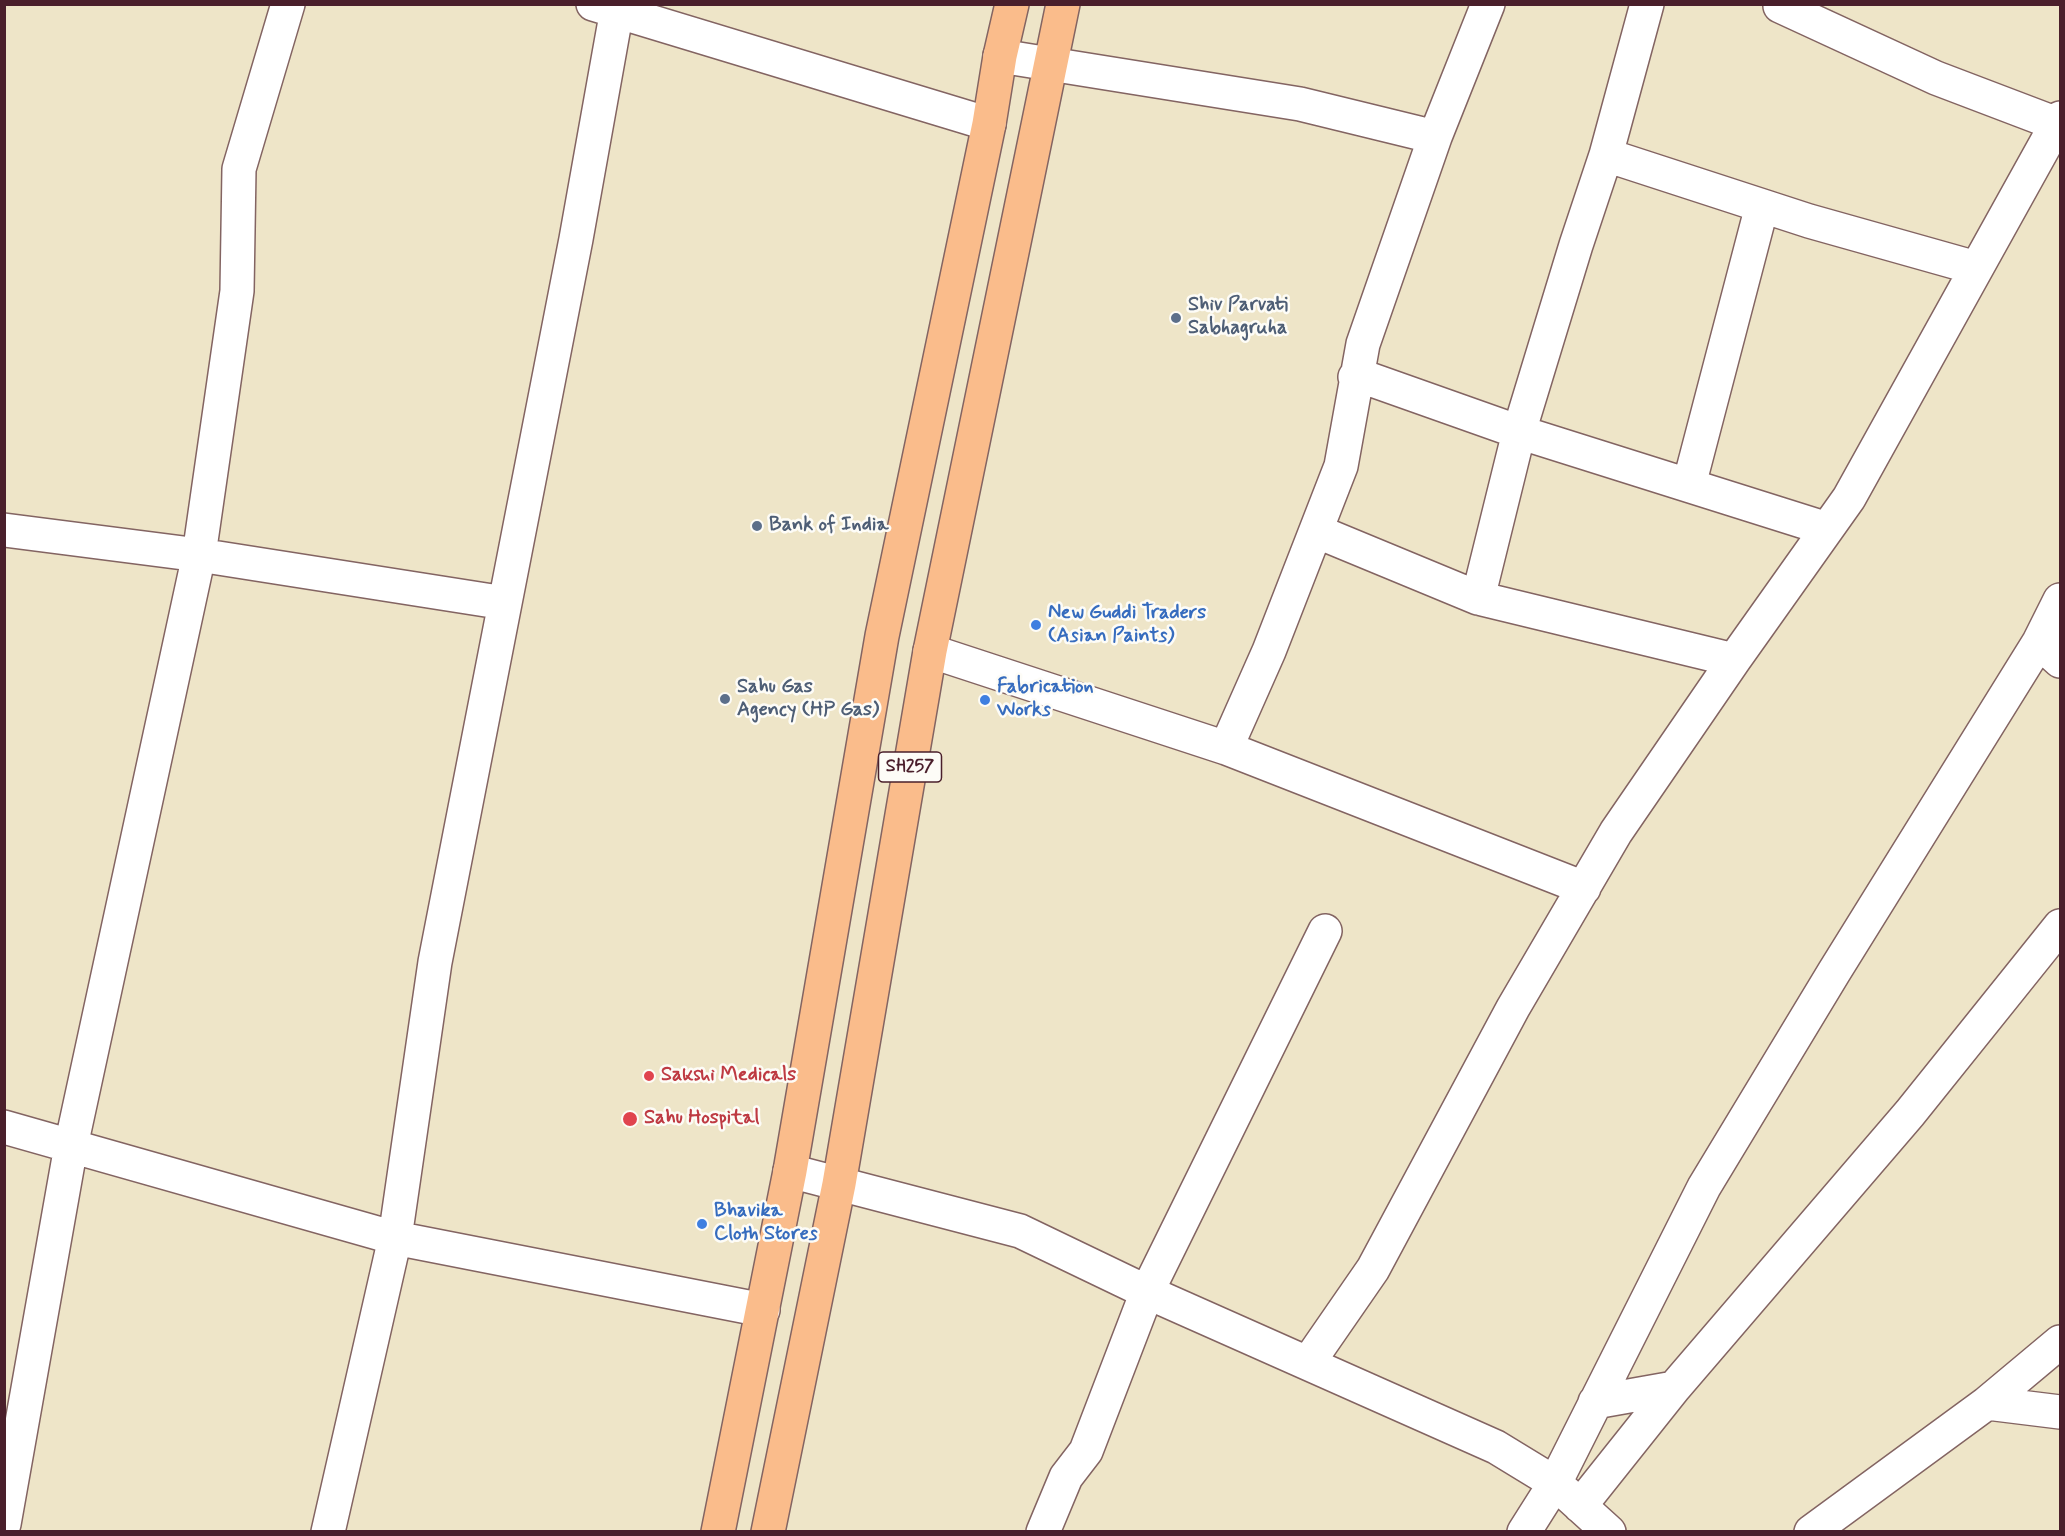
<!DOCTYPE html>
<style>
body{margin:0}
#map{position:relative;width:2065px;height:1536px;overflow:hidden;background:#eee5c8;font-family:Mynerve,sans-serif}
canvas{display:block}
.frame{position:absolute;inset:0;border:6px solid #4a1f2b;pointer-events:none}
</style>
<div id="map">
<canvas width="2065" height="1536"></canvas>
<div class="frame"></div>
</div>
<script>
const g = document.querySelector('canvas').getContext('2d');
g.lineJoin = 'round';
const poly = rows => new Path2D(rows.map(r => 'M' + r).join(''));
function strokePath(path, color, width, dash) { g.strokeStyle = color; g.lineWidth = width; g.lineCap = dash ? 'butt' : 'round'; g.setLineDash(dash || []); g.stroke(path); }
function drawText(font, color, halo, rows, align = 'center') {
  g.font = font + ' Mynerve,sans-serif'; g.lineWidth = 5; g.setLineDash([]); g.textBaseline = 'middle'; g.strokeStyle = halo; g.fillStyle = color; for (const [text, x, y, turn = 0] of rows) {
    g.save(); g.translate(x, y); g.rotate((+turn || 0) * Math.PI / 180); g.textAlign = isNaN(turn) ? turn : align; if (halo) g.strokeText(text, 0, 0); g.fillText(text, 0, 0); g.restore();
  }
}
const minor = poly([
 [593,4,989,124],
 [1780,6,1936,78,2057,124],
 [1000,56,1300,104,1435,137,1488,4],
 [1606,155,1647,4],
 [1355,377,1358,375,1519,432,1478,598,1734,660],
 [1689,485,1762,206],
 [1827,529,1519,432,1576,245,1606,155,1809,221,1976,268],
 [4,530,199,555,505,603],
 [1316,531,1478,598],
 [2039,642,2060,661],
 [930,651,1226,748,1584,888],
 [1226,748,1269,651,1341,466,1363,344,1435,137],
 [4,1127,395,1238,763,1310],
 [790,1171,1020,1231,1147,1292,1496,1447,1555,1483,1524,1532],
 [1308,1363,1373,1269,1513,1008,1616,832,1734,660,1849,498,2060,118],
 [1595,1402,1674,1388],
 [1987,1403,2060,1342],
 [1580,1506,1674,1388,1910,1113,2060,926],
 [4,1524,71,1146,199,555,237,291,239,169,288,4],
 [328,1532,395,1238,435,962,576,239,618,4],
 [1043,1532,1066,1477,1086,1451,1147,1292,1325,931],
 [1609,1532,1555,1483,1704,1187,1834,972,2039,642,2060,600],
 [1811,1532,1987,1403,2060,1412]
]);
const primary = poly([
 [718,1532,790,1171,882,636,989,124,1000,56,1012,4],
 [768,1532,839,1184,930,651,1063,4]
]);
const markers = [
 [1176,318,6,"#5c6f8a"],
 [757,526,6,"#5c6f8a"],
 [1036,625,6,"#3f7fe0"],
 [725,699,6,"#5c6f8a"],
 [985,700,6,"#3f7fe0"],
 [649,1076,6,"#e0444e"],
 [630,1119,8,"#e0444e"],
 [702,1224,6,"#3f7fe0"]
];
const shields = [
 [910,767,63]
];
const shieldNames = [
 ["SH257",910,767]
];
const serviceNames = [
 ["Shiv Parvati",1188,306],
 ["Sabhagruha",1188,329],
 ["Bank of India",769,526],
 ["Sahu Gas",737,688],
 ["Agency (HP Gas)",737,711]
];
const shopNames = [
 ["New Guddi Traders",1048,614],
 ["(Asian Paints)",1048,637],
 ["Fabrication",997,688],
 ["Works",997,711],
 ["Bhavika",714,1212],
 ["Cloth Stores",714,1235]
];
const healthNames = [
 ["Sakshi Medicals",661,1076],
 ["Sahu Hospital",644,1119]
];
strokePath(minor, '#836462', 36);
strokePath(primary, '#836462', 36);
strokePath(minor, '#fff', 33);
strokePath(primary, '#fabc8b', 33);
for (const [x, y, r, color] of markers) { const dot = new Path2D(); dot.arc(x, y, r, 0, 2 * Math.PI); g.fillStyle = color; g.fill(dot); strokePath(dot, '#fdfcf7', 2); }
for (const [x, y, w] of shields) { const box = new Path2D(); box.roundRect(x - w / 2, y - 15, w, 30, 4.5); g.fillStyle = '#fdfcf7'; g.fill(box); strokePath(box, '#4a1f2b', 1.5); }
drawText('bold 18px', '#4a1f2b', null, shieldNames);
drawText('bold 20px', '#4e5e75', '#fdfcf7', serviceNames, 'left');
drawText('bold 20px', '#366cbe', '#fdfcf7', shopNames, 'left');
drawText('bold 20px', '#be3a42', '#fdfcf7', healthNames, 'left');
</script>
